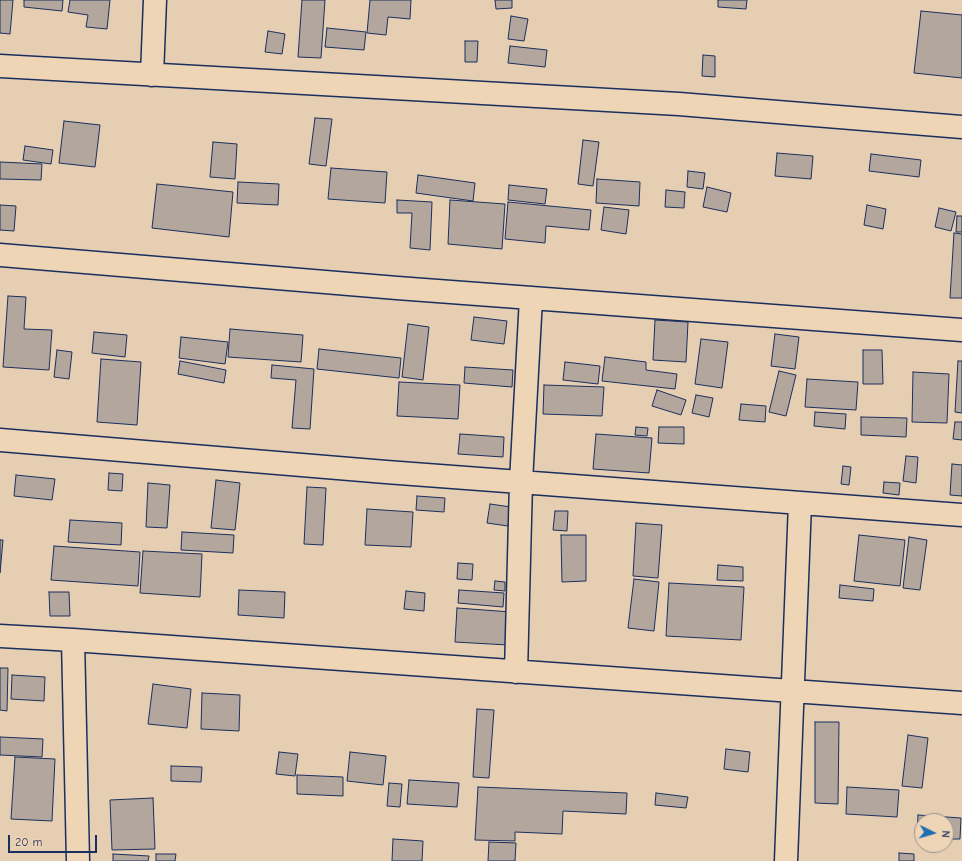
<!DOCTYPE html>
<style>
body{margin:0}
#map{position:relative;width:962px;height:861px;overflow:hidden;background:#e6ceb2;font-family:"Comic Neue",sans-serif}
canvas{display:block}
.north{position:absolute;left:914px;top:813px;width:40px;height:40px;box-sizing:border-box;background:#eed5b5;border:1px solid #9a9392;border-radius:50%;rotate:95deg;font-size:11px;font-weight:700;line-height:16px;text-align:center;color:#1b2f5e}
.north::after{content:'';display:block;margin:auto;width:14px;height:18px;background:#1f6fb2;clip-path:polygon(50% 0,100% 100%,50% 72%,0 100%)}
.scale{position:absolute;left:8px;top:835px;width:89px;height:18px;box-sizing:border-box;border:2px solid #1b2f5e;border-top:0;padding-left:5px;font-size:12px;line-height:14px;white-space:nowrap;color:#1b2f5e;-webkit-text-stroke:3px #eed5b5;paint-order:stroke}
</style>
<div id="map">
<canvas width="962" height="861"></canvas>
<div class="north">N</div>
<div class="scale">20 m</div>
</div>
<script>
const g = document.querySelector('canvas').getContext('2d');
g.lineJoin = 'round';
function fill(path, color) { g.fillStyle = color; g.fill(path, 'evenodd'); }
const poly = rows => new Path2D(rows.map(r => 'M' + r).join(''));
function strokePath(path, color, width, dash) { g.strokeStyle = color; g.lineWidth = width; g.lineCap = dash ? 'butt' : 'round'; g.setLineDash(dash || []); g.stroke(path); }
const building = poly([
 [0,0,13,0,10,34,0,33,0,0],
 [24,0,63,0,62,11,24,7,24,0],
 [70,0,110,0,107,29,86,27,88,15,68,12,70,0],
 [302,0,325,0,321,58,298,57,302,0],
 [370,0,411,0,410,19,388,17,386,35,367,33,370,0],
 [495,0,512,0,512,8,496,9,495,0],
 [718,0,747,0,746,9,718,7,718,0],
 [921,11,962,15,962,78,914,73,921,11],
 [511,16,528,19,524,41,508,39,511,16],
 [327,28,366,32,364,50,325,47,327,28],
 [268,31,285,34,282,54,265,52,268,31],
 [465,41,478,41,477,62,465,62,465,41],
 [510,46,547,50,545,67,508,63,510,46],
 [703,55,715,56,715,77,702,76,703,55],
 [315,118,332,119,326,166,309,164,315,118],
 [64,121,100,125,95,167,59,163,64,121],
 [583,140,599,142,593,186,578,184,583,140],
 [213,142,237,144,235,179,210,177,213,142],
 [25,146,53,150,51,164,23,160,25,146],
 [777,153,813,156,811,179,775,176,777,153],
 [871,154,921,160,919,177,869,171,871,154],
 [0,162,42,164,41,180,0,179,0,162],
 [331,168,387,172,385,203,328,199,331,168],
 [688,171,705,173,703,189,687,187,688,171],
 [418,175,475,183,473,201,416,193,418,175],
 [597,179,640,182,639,206,596,203,597,179],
 [238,182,279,184,278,205,237,203,238,182],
 [157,184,233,192,229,237,152,228,157,184],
 [509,185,547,189,545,204,508,200,509,185],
 [707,187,731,193,727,212,703,207,707,187],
 [666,190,685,192,684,208,665,207,666,190],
 [397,200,432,202,430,250,410,248,412,213,397,213,397,200],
 [450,200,505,204,502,249,448,244,450,200],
 [508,202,591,210,589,230,546,226,545,243,505,239,508,202],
 [0,205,16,206,14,231,0,230,0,205],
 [867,205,886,209,883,229,864,225,867,205],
 [604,207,629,210,626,234,601,230,604,207],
 [939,208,956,212,951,231,935,227,939,208],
 [957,216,962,216,962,232,956,232,957,216],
 [954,233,962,234,962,298,950,298,954,233],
 [8,296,26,297,24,329,52,330,49,370,3,367,8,296],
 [474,317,507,321,504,344,471,340,474,317],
 [655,320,688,322,686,362,653,360,655,320],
 [408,324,429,327,423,380,402,377,408,324],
 [230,329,303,335,301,362,228,357,230,329],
 [94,332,127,335,125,357,92,353,94,332],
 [775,334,799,337,795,369,771,366,775,334],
 [181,337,228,342,225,364,179,358,181,337],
 [701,339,728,342,722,388,695,384,701,339],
 [319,349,401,358,399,378,317,369,319,349],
 [57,350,72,352,69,379,54,377,57,350],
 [863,350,882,350,883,384,863,384,863,350],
 [605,357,646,362,646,370,677,374,675,389,602,381,605,357],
 [101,359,141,362,137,425,97,422,101,359],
 [180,361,226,370,224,383,178,374,180,361],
 [958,361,962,361,962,413,955,412,958,361],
 [565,362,600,366,598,384,563,380,565,362],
 [272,365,314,369,310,429,292,428,296,380,271,378,272,365],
 [465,367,513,370,512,387,464,383,465,367],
 [779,371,796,375,786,416,769,412,779,371],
 [913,372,949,374,947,423,912,422,913,372],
 [807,379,858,382,856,410,805,407,807,379],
 [399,382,460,385,458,419,397,416,399,382],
 [544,385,604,387,602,416,543,414,544,385],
 [657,390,686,400,681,415,652,406,657,390],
 [696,395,713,398,709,417,692,413,696,395],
 [741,404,766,406,765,422,739,420,741,404],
 [815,412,846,414,845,429,814,426,815,412],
 [861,417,907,418,906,437,861,435,861,417],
 [955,422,962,422,962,440,953,439,955,422],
 [636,427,648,428,647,436,635,435,636,427],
 [659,427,684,427,684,444,658,443,659,427],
 [460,434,504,437,503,457,458,454,460,434],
 [596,434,652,438,649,473,593,469,596,434],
 [906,456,918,457,916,483,903,481,906,456],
 [952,464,962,465,962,496,950,495,952,464],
 [843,466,851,467,849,485,841,484,843,466],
 [109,473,123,474,122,491,108,490,109,473],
 [16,475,55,479,52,500,14,496,16,475],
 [216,480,240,483,235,530,211,528,216,480],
 [884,482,900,483,899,495,883,493,884,482],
 [148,483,170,485,167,528,146,527,148,483],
 [307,487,326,488,323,545,304,544,307,487],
 [417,496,445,498,444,512,416,510,417,496],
 [490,504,511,507,508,526,487,523,490,504],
 [367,509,413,512,411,547,365,545,367,509],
 [555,511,568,511,567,531,553,530,555,511],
 [70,520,122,523,121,545,68,542,70,520],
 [636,523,662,525,658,578,633,576,636,523],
 [182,532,234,535,233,553,181,550,182,532],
 [561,535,586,535,586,581,562,582,561,535],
 [859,535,905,540,900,586,854,581,859,535],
 [909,537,927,540,920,590,903,588,909,537],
 [0,540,3,540,0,573,0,540],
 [54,546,140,552,138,586,51,580,54,546],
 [143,551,202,554,200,597,140,593,143,551],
 [458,563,473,564,472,580,457,579,458,563],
 [718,565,743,567,743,581,717,580,718,565],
 [634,579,659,582,654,631,628,628,634,579],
 [495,581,505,582,505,591,494,590,495,581],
 [669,583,744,587,741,640,666,636,669,583],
 [840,585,874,589,873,601,839,598,840,585],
 [239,590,285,592,284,618,238,615,239,590],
 [459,590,504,593,503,607,458,603,459,590],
 [406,591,425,593,424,611,404,609,406,591],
 [49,592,69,592,70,616,50,616,49,592],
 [457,608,511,612,508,645,455,642,457,608],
 [0,668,8,668,7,711,0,710,0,668],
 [12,675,45,677,44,701,11,699,12,675],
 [153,684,191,689,187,728,148,724,153,684],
 [202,693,240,695,239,731,201,729,202,693],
 [477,709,494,710,489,778,473,777,477,709],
 [815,722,839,722,838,804,815,803,815,722],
 [908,735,928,738,922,788,902,786,908,735],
 [0,737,43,739,42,757,0,755,0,737],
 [726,749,750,752,748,772,724,769,726,749],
 [279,752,298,754,295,776,276,774,279,752],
 [350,752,386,756,383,785,347,781,350,752],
 [15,757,55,759,52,821,11,819,15,757],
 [171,766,202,767,201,782,171,781,171,766],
 [297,775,343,777,343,796,297,794,297,775],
 [409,780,459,783,457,807,407,804,409,780],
 [389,783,402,784,400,807,387,806,389,783],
 [478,787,627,793,626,814,563,811,562,834,515,832,515,841,475,840,478,787],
 [847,787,899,790,897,817,846,814,847,787],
 [656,793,688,797,686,808,655,805,656,793],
 [153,798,155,849,112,850,110,800,153,798],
 [918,815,961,818,960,839,946,839,946,821,922,821,922,838,917,837,918,815],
 [393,839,423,841,422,861,392,861,393,839],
 [489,842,516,843,515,861,488,861,489,842],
 [899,853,914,854,914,861,899,861,899,853],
 [113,854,149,856,148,861,113,861,113,854],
 [156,854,176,854,175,861,156,861,156,854]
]);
const minor = poly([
 [0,66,679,104,962,127],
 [152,75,155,0],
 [0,255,397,288,962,330],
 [0,440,386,472,962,515],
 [0,636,73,640,78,861],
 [73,640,962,703],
 [516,672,521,482,531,298],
 [786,861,800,503]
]);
fill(building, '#b3a79d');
strokePath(building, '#1b2f5e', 1);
strokePath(minor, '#1b2f5e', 25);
strokePath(minor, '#eed5b5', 22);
</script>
